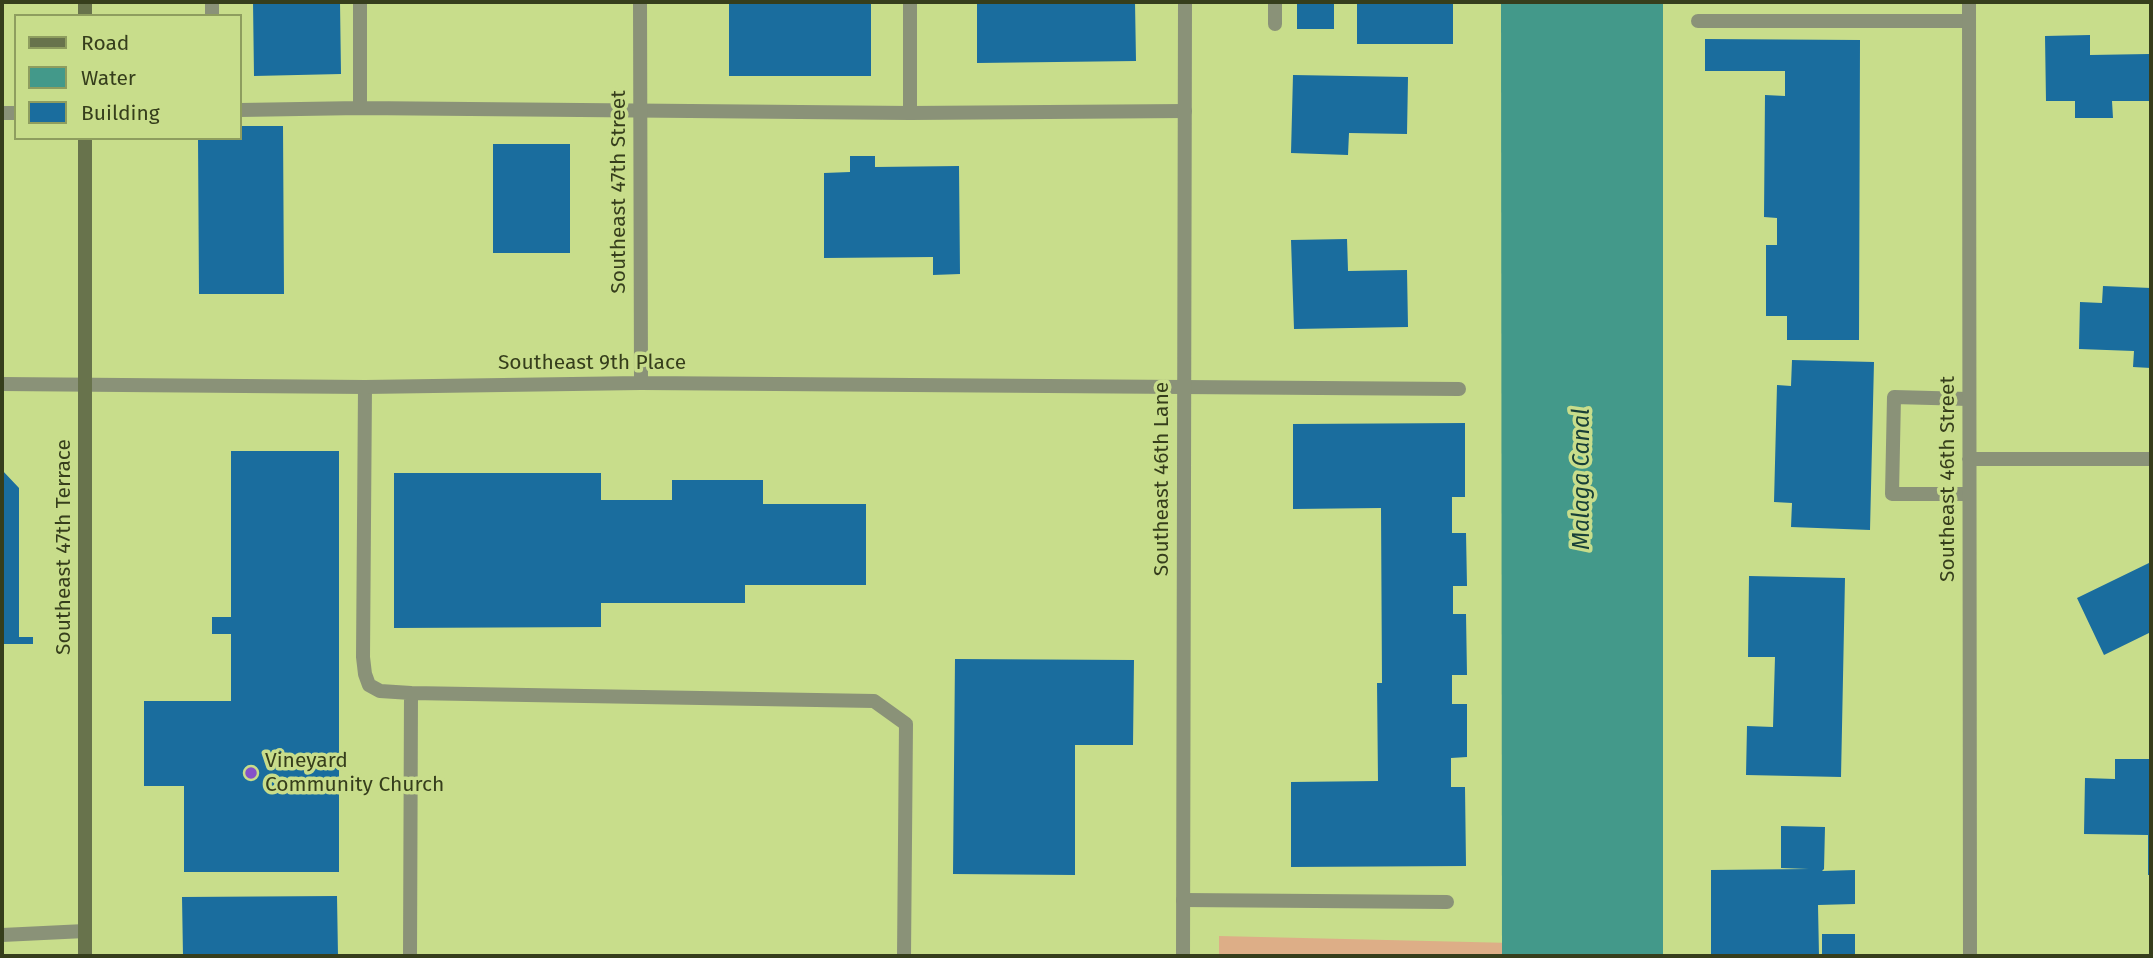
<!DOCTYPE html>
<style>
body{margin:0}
#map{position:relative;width:2153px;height:958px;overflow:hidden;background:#c8dd8b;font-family:"Fira Sans",sans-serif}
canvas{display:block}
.frame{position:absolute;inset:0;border:4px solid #363e1c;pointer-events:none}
.legend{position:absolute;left:14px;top:14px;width:228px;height:126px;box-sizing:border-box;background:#c8dd8b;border:2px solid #8e9d5f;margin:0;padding:9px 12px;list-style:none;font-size:21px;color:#363e1c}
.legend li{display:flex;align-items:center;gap:14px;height:35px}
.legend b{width:35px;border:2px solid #8e9d5f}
</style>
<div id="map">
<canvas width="2153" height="958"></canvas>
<div class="frame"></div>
<ul class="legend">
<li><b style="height:9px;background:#68734c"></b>Road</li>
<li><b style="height:19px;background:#43998a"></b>Water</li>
<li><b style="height:19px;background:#1a6d9e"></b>Building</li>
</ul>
</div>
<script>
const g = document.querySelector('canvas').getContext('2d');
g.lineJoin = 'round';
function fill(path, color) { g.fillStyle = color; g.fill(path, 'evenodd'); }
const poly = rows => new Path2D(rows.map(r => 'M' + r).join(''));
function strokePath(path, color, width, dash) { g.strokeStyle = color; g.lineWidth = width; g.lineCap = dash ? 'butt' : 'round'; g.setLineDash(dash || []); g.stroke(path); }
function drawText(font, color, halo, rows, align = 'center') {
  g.font = font + ' "Fira Sans",sans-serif'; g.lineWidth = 7; g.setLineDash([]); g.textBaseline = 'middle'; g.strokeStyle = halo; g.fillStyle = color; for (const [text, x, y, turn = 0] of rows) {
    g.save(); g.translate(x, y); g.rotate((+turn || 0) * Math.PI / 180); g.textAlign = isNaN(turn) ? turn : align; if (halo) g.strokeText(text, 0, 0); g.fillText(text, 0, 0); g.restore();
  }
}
const green = poly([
 [1219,936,1512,943,1512,956,1219,956]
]);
const water = poly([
 [1501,2,1663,2,1663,956,1502,956]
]);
const building = poly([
 [253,2,340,2,341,74,254,76],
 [729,2,871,2,871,76,729,76],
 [977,2,1135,2,1136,61,977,63],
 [1297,2,1334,2,1334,29,1297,29],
 [1357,2,1453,2,1453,44,1357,44],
 [2090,35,2090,55,2149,54,2149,101,2112,101,2113,118,2075,118,2075,101,2046,101,2045,36],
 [1705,39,1860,40,1859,340,1787,340,1787,316,1766,316,1766,245,1777,245,1777,218,1764,217,1765,95,1785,96,1785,71,1705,71],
 [1293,75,1408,77,1407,134,1349,133,1348,155,1291,153],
 [240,126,283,126,284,294,199,294,198,138,240,138],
 [493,144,570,144,570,253,493,253],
 [850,156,875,156,875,167,959,166,960,274,933,275,933,257,824,258,824,173,850,172],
 [1347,239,1348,271,1407,270,1408,327,1294,329,1291,240],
 [2103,286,2151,288,2151,368,2133,367,2134,351,2079,349,2080,302,2102,303],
 [1792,360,1874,362,1870,530,1791,527,1792,503,1774,502,1777,385,1791,386],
 [1465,423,1465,497,1452,497,1452,533,1466,533,1467,586,1453,586,1453,614,1466,614,1467,675,1452,675,1452,704,1467,704,1467,757,1451,758,1451,787,1465,787,1466,866,1291,867,1291,782,1378,781,1377,683,1382,683,1381,508,1293,509,1293,424],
 [231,451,339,451,339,872,184,872,184,786,144,786,144,701,231,701,231,634,212,634,212,617,231,617],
 [2,470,19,488,19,637,33,637,33,644,2,644],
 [394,473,601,473,601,500,672,500,672,480,763,480,763,504,866,504,866,585,745,585,745,603,601,603,601,627,394,628],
 [2151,562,2151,632,2104,655,2077,598],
 [1749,576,1845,578,1841,777,1746,775,1747,726,1773,727,1775,657,1748,657],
 [955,659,1134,660,1133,745,1075,745,1075,875,953,874],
 [2115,759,2151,759,2151,875,2148,875,2148,835,2084,834,2085,778,2115,779],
 [1781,826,1825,827,1824,869,1822,871,1855,870,1855,904,1818,905,1819,956,1711,956,1711,870,1809,869,1781,868],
 [337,896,338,956,183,956,182,897],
 [1822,934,1855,934,1855,956,1822,956]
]);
const lane = poly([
 [360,2,360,108,910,113],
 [910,2,910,113,1185,111],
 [1275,2,1275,24],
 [212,16,212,2],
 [1698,21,1969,21],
 [240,110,360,108],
 [2,113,16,113],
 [365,387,363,657,365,674,369,685,380,691,411,693],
 [1182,387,1459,389],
 [1969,399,1894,397,1892,494,1969,494],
 [1183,900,1447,902],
 [2,935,85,931],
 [410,956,411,693,874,701,906,724,904,956]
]);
const street = poly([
 [640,2,641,383],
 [1969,2,1970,956],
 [2,384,365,387,641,383,1182,387],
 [1969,459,2151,459],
 [1183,956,1185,2]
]);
const secondary = poly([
 [85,2,85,16],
 [85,956,85,138]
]);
const markers = [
 [251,773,7,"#8551c9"]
];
const streetNames = [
 ["Southeast 47th Street",619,192,-90],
 ["Southeast 9th Place",592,363],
 ["Southeast 46th Lane",1162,479,-90],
 ["Southeast 46th Street",1948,479,-90],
 ["Southeast 47th Terrace",64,547,-90]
];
const poiNames = [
 ["Vineyard",265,761],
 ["Community Church",265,785]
];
const waterNames = [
 ["Malaga Canal",1583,479,-90]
];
fill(green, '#ddae87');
fill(water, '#43998a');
fill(building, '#1a6d9e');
strokePath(lane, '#8a9278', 14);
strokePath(street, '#8a9278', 14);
strokePath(secondary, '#68734c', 14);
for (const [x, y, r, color] of markers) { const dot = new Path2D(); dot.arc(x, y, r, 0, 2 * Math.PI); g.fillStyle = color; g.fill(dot); strokePath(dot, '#c8dd8b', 2.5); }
drawText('21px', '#363e1c', '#c8dd8b', streetNames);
drawText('21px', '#363e1c', '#c8dd8b', poiNames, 'left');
drawText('italic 23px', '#183f38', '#c8dd8b', waterNames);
</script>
